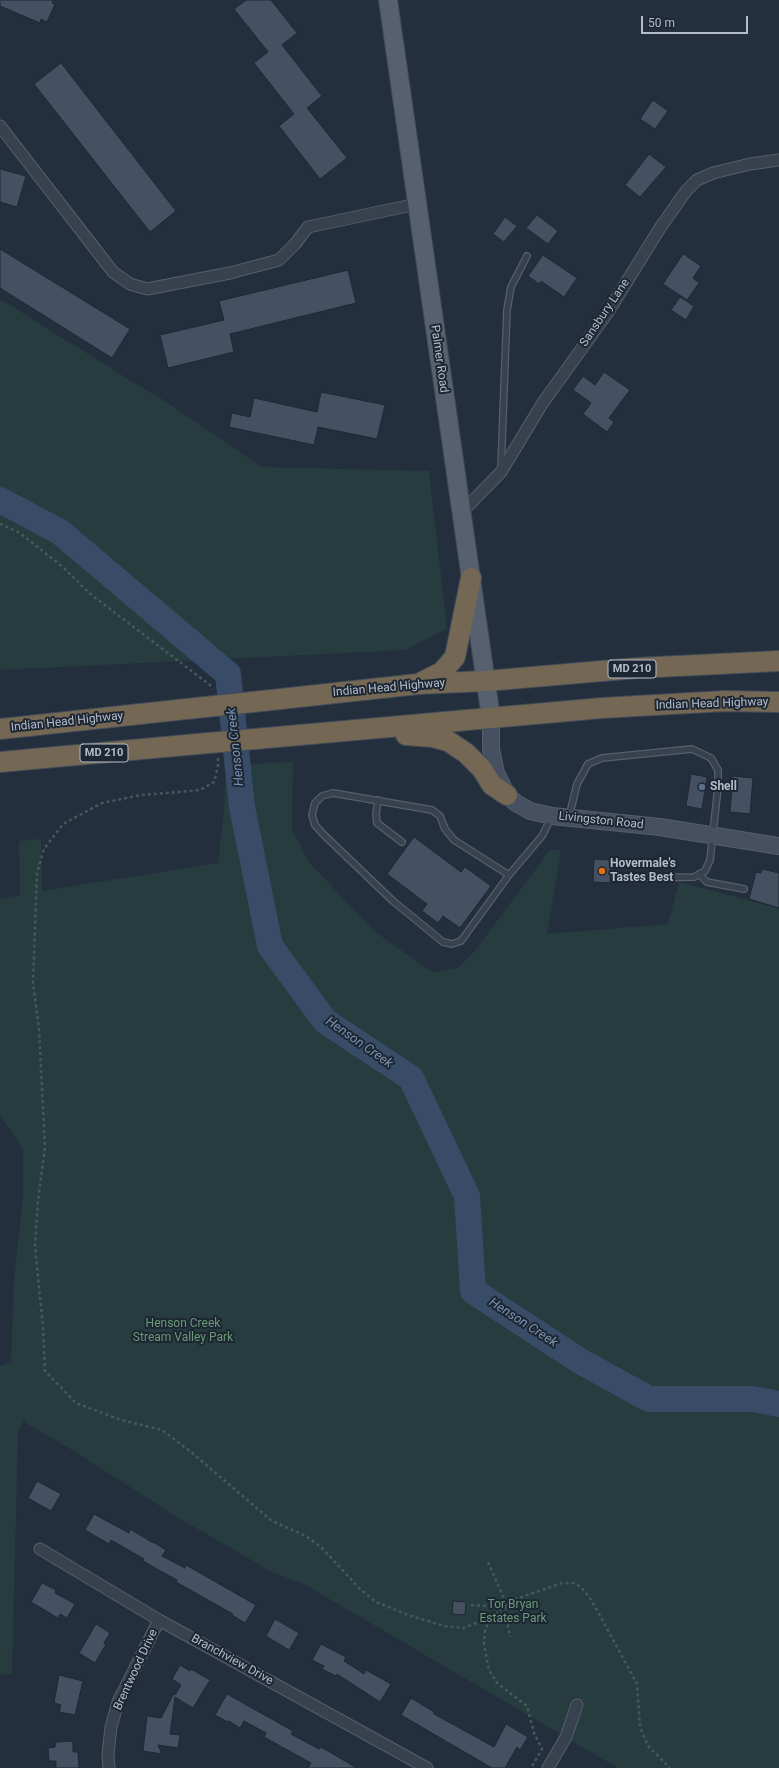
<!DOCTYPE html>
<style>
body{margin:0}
#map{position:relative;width:779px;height:1768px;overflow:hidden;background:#242f3e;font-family:Roboto,sans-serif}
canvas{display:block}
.scale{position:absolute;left:641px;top:16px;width:107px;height:18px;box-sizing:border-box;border:2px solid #b4bcc9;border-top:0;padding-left:5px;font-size:12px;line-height:14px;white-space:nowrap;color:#b4bcc9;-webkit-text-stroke:3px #1d2633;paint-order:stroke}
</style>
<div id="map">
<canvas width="779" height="1768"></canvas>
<div class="scale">50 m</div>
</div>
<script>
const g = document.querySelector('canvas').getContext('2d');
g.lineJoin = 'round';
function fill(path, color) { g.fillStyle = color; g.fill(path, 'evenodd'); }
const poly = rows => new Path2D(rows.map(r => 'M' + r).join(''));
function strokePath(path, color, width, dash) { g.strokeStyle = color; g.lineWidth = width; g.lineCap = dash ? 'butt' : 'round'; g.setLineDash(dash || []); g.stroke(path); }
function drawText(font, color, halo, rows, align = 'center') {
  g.font = font + ' Roboto,sans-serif'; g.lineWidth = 4; g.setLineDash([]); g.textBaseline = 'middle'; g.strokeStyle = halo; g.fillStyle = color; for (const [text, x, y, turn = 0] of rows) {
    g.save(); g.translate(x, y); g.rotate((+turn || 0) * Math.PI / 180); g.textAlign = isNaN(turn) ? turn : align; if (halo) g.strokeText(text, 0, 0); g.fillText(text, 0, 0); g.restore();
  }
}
const green = poly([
 [0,299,149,392,156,395,262,467,429,471,447,629,405,650,0,670],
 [293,762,292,829,308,861,374,931,432,972,458,968,474,952,550,850,561,850,547,934,668,924,679,882,779,908,779,1768,618,1768,304,1584,272,1572,172,1514,77,1453,26,1423,25,1418,18,1432,12,1675,0,1674,0,1366,11,1362,14,1280,23,1197,23,1148,0,1116,0,899,20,895,19,841,41,839,42,891,218,863,224,812,226,765]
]);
const river = poly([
 [0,500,60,532,228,674,242,807,270,946,325,1021,411,1078,467,1196,473,1291,580,1361,649,1399,753,1399,779,1404]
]);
const building = poly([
 [0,0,53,0,52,3,55,4,47,22,41,19,40,23,0,6,0,0],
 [246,0,271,0,297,33,282,45,322,96,307,108,347,158,320,179,279,126,294,114,254,63,268,52,234,9,246,0],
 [61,63,176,211,150,232,34,84,61,63],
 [653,100,668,111,655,129,640,119,653,100],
 [649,154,666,167,640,197,625,185,649,154],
 [0,169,26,176,17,207,0,202,0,169],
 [537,215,558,231,548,244,526,228,537,215],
 [505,217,517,226,504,242,493,234,505,217],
 [0,249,130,329,112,358,0,288,0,249],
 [683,254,701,266,693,278,699,283,687,300,663,284,683,254],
 [543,255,577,278,564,297,541,281,539,284,528,276,543,255],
 [348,270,356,303,230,334,234,352,168,368,160,335,224,320,219,301,348,270],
 [680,297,694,306,686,320,671,310,680,297],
 [604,372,630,390,609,418,614,422,607,432,583,414,591,403,573,390,583,376,595,385,604,372],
 [321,392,385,405,377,439,318,427,314,445,229,427,232,413,250,417,254,398,317,412,321,392],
 [691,774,707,777,702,809,686,806,691,774],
 [733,776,753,778,750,814,730,812,733,776],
 [414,837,461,872,465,867,491,886,460,928,443,916,438,923,422,911,427,904,387,874,414,837],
 [594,859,611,860,610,883,593,882,594,859],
 [762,869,779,873,779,908,749,899,756,872,761,873,762,869],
 [37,1481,61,1494,51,1511,28,1498,37,1481],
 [94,1514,129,1533,130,1529,153,1543,153,1542,166,1550,162,1556,185,1568,186,1565,256,1605,245,1623,232,1615,233,1614,176,1582,177,1580,155,1568,143,1561,144,1559,111,1540,109,1544,85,1530,94,1514],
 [42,1583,56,1590,55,1593,75,1604,67,1618,60,1614,58,1618,31,1602,42,1583],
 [453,1601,466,1602,465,1615,452,1614,453,1601],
 [275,1619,299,1633,289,1650,266,1636,275,1619],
 [96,1624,110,1633,104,1643,106,1644,95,1663,79,1653,96,1624],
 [321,1644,346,1657,344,1661,364,1674,366,1670,391,1684,380,1702,337,1674,336,1676,322,1669,324,1666,312,1660,321,1644],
 [180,1665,190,1671,191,1669,210,1680,193,1708,175,1697,170,1734,180,1735,178,1748,158,1745,162,1754,143,1751,147,1716,161,1718,174,1693,175,1695,181,1685,172,1679,180,1665],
 [59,1675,83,1681,75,1715,59,1712,61,1705,54,1703,59,1675],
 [227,1694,293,1731,291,1734,319,1749,321,1747,357,1768,308,1768,311,1763,264,1737,266,1733,244,1721,240,1728,229,1721,228,1722,215,1715,227,1694],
 [411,1698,434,1712,434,1714,494,1747,506,1724,528,1737,520,1750,517,1747,505,1768,492,1768,401,1715,411,1698],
 [73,1741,73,1752,78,1752,79,1768,56,1768,56,1761,49,1761,48,1748,55,1747,56,1742,73,1741]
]);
const path = poly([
 [0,524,20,533,64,568,89,593,210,685,211,690],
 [218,758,218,766,214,782,200,790,141,795,102,803,63,824,44,849,37,873,33,983,39,1029,45,1147,38,1200,35,1246,43,1327,45,1371,76,1403,121,1420,162,1430,191,1452,272,1521,306,1536,322,1548,360,1589,376,1602,408,1615,444,1626,463,1628,490,1618,513,1600,562,1583,573,1583,581,1587,592,1601,637,1684,640,1727,648,1746,670,1768],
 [488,1562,503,1596,510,1637],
 [471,1605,504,1607],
 [490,1619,485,1631,484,1644,489,1670,497,1683,527,1706,534,1733,542,1749,531,1768]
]);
const lane = poly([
 [501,468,507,310,511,287,527,256],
 [378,800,376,814,377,823,402,842],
 [569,817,577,784,588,764,602,758,692,749,711,758,718,770,718,787,710,860,705,871,694,877,637,878],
 [699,874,707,882,744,889],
 [509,875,454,840,445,829,440,816,432,810,333,793,322,796,315,803,312,815,315,825,323,834,393,901,443,942,452,944,461,941,509,875,542,836,551,818]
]);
const street = poly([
 [0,126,113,272,130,284,147,289,230,273,279,260,295,244,308,227,417,204],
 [461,513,501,472,542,404,608,312,660,228,686,191,697,180,713,173,750,164,779,160],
 [40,1549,159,1620,427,1768],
 [109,1768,108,1754,111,1727,118,1702,159,1620],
 [548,1768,566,1737,577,1705]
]);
const secondary = poly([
 [491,718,491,749,496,773,507,795,516,803,530,811,552,816,660,827,779,846]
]);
const primary = poly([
 [388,0,491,718]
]);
const highway = poly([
 [422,682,442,672,455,657,471,578],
 [253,702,418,684,486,681,637,668,779,661],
 [0,729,205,707],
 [406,735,433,737,448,741,466,753,482,769,492,785,507,795],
 [255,739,602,708,725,701,779,702],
 [0,762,208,743]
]);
const highwayBridge = poly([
 [205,707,253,702],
 [208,743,255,739]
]);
const markers = [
 [702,787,4,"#5c6f8a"],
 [602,871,4,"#e8710a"]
];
const shields = [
 [632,669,48],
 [104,753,48]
];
const shieldNames = [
 ["MD 210",632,669],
 ["MD 210",104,753]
];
const streetNames = [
 ["Sansbury Lane",605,313,-56],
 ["Palmer Road",439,359,82],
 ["Indian Head Highway",389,688,-5],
 ["Indian Head Highway",712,704,-2],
 ["Indian Head Highway",67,722,-6],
 ["Livingston Road",601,821,6],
 ["Branchview Drive",232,1660,29],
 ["Brentwood Drive",136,1670,-65]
];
const poiNames = [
 ["Shell",710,787],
 ["Hovermale's",610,864],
 ["Tastes Best",610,878]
];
const parkNames = [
 ["Henson Creek",183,1324],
 ["Stream Valley Park",183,1338],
 ["Tor Bryan",513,1605],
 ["Estates Park",513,1619]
];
const waterNames = [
 ["Henson Creek",236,747,-96],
 ["Henson Creek",359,1043,35],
 ["Henson Creek",523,1323,33]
];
fill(green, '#263c3f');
strokePath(river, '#394c67', 26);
fill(building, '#455162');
strokePath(building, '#1f2835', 1);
strokePath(lane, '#565f6c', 8);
strokePath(street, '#565f6c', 13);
strokePath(secondary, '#565f6c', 18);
strokePath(primary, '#414a57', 20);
strokePath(highway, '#434c59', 22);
strokePath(path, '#44595c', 2.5, [3, 3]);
strokePath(lane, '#38414e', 5.5);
strokePath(street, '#38414e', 11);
strokePath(secondary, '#465061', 16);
strokePath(primary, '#56606e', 18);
strokePath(highway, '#746855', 20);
strokePath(highwayBridge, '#434c59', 22, []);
strokePath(highwayBridge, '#746855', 20);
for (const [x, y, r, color] of markers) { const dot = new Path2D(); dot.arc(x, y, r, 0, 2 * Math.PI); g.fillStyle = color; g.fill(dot); strokePath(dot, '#1d2633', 1.5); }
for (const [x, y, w] of shields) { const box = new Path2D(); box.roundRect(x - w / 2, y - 9, w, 18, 3); g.fillStyle = '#1d2633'; g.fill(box); strokePath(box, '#b4bcc9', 1); }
drawText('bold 11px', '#b4bcc9', null, shieldNames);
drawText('12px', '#b4bcc9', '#1d2633', streetNames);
drawText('bold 12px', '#b4bcc9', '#1d2633', poiNames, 'left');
drawText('12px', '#6b9a76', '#1d2633', parkNames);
drawText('italic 13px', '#7c92b1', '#1d2633', waterNames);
</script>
